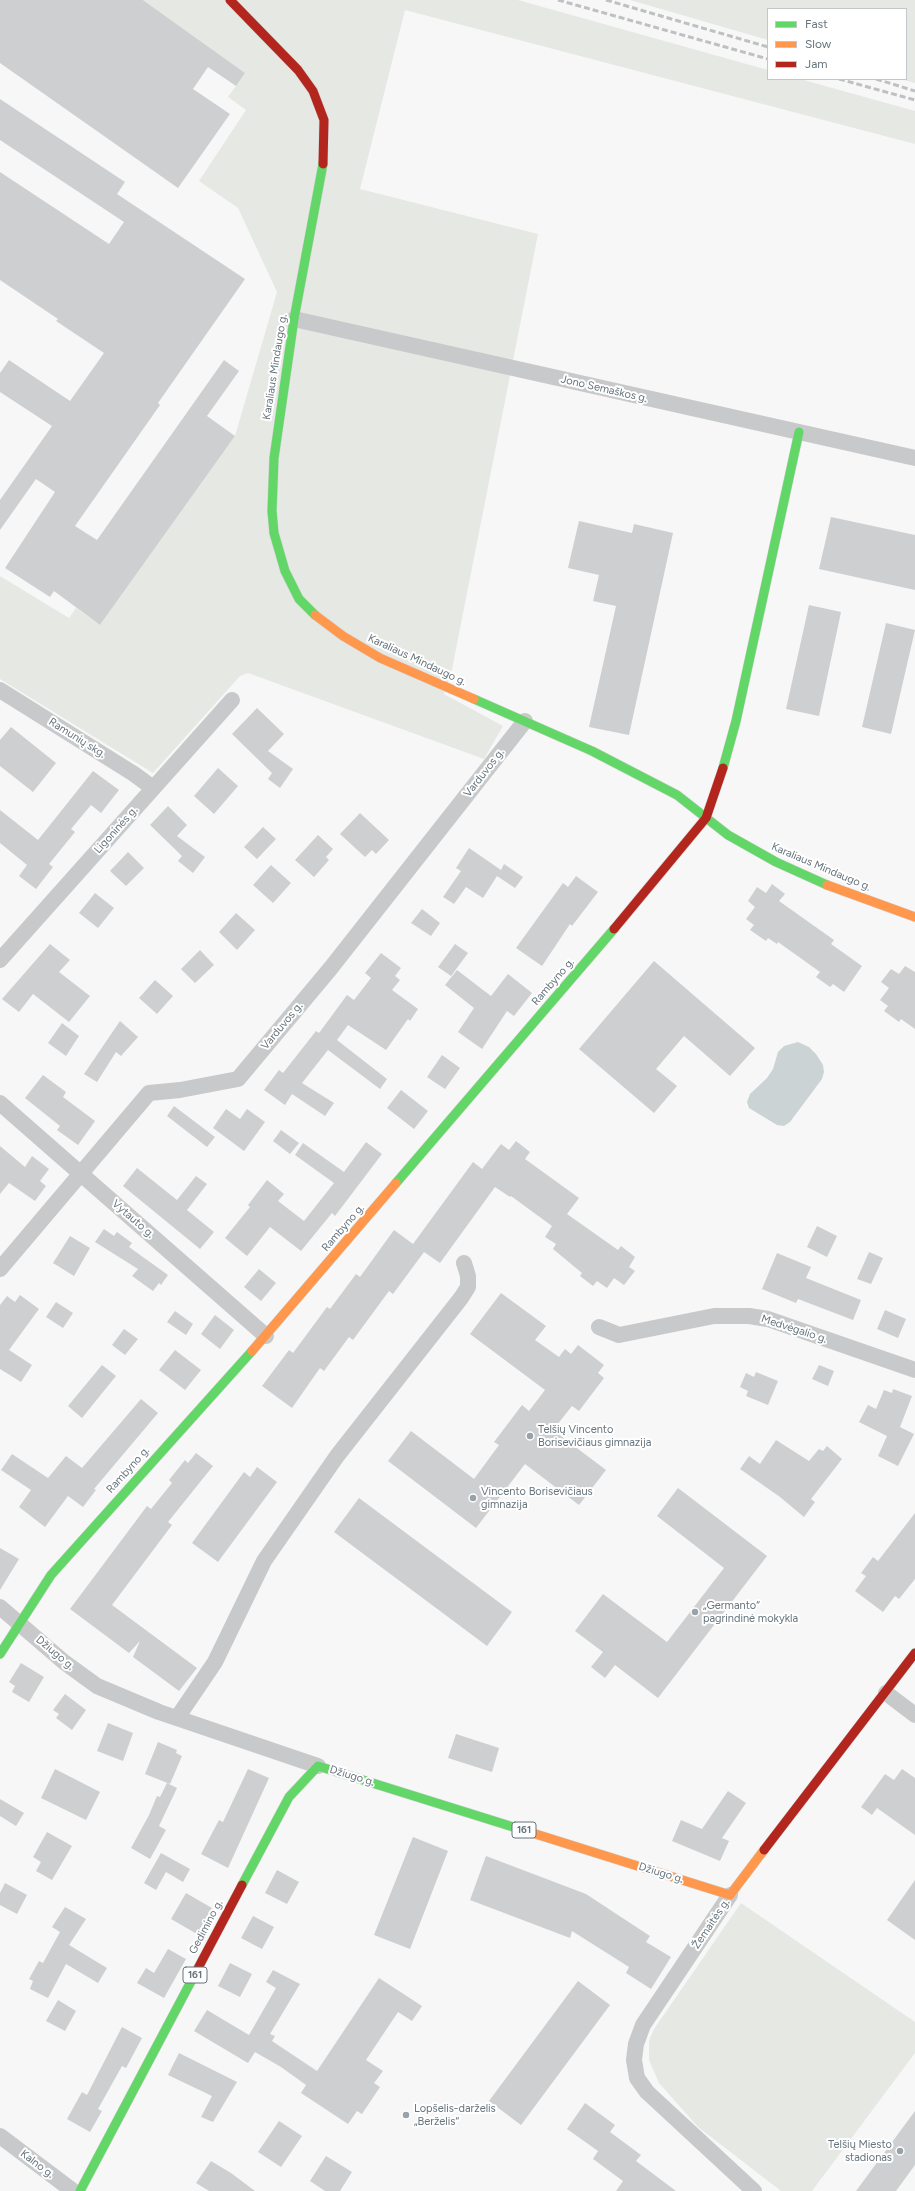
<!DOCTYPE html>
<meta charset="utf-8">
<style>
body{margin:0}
#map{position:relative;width:915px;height:2191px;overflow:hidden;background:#f7f7f7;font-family:Figtree,sans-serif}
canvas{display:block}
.legend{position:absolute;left:767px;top:8px;width:140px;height:72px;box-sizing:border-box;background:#fff;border:1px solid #c2c7cb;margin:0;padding:5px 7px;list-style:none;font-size:12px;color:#66747d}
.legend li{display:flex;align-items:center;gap:8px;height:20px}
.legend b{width:20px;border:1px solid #c2c7cb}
</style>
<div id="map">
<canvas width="915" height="2191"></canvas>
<ul class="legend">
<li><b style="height:5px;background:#63d668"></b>Fast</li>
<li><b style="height:5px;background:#ff974d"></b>Slow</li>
<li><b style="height:5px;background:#b3261e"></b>Jam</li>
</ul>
</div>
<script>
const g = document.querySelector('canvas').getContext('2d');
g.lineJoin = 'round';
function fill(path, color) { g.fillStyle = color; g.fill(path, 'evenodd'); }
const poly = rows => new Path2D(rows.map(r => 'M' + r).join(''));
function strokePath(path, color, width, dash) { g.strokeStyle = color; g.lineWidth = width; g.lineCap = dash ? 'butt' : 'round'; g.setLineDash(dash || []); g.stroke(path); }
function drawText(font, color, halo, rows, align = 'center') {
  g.font = font + ' Figtree,sans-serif'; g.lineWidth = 4; g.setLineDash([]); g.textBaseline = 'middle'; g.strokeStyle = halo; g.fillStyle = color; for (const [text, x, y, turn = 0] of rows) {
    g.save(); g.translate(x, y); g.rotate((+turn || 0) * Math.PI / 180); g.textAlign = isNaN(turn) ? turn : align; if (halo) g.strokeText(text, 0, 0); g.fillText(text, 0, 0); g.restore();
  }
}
const green = poly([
 [143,0,518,0,768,70,768,79,800,79,915,111,915,144,405,10,360,189,538,234,451,674,444,694,503,726,484,759,248,673,240,676,153,773,0,679,0,576,69,618,76,608,100,625,235,436,277,292,238,208,199,181,246,110,228,97,245,73],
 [630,0,915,0,915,83,900,79,906,79,906,9,768,9,768,40],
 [741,1903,915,2022,915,2053,812,2191,781,2191,698,2127,659,2083,649,2060,649,2041,654,2029]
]);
const water = poly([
 [798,1042,809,1047,816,1054,823,1065,824,1072,822,1079,790,1122,784,1126,777,1125,749,1108,747,1102,750,1094,767,1078,773,1069,778,1052,784,1046]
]);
const building = poly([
 [0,0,143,0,245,73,236,86,208,67,193,89,230,114,178,188,0,63],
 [0,99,125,182,117,194,245,279,158,403,160,405,75,526,97,540,224,360,239,371,207,416,235,436,100,625,54,591,50,597,5,568,55,492,36,479,0,530,0,500,52,426,0,392,0,373,9,360,70,401,104,353,56,321,58,319,0,280,0,172,109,244,124,222,0,140],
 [831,517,915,535,915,590,819,569],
 [579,521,632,533,634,524,673,533,629,735,589,727,616,606,593,601,599,575,568,568],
 [809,605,841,612,819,716,786,709],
 [886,623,915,630,891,734,862,727],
 [257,708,284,734,268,751,293,769,280,788,268,779,272,773,232,734],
 [11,727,56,763,33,792,0,766,0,740],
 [218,768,238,786,214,814,194,796],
 [93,771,119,790,101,813,91,805,71,829,75,832,49,864,53,867,36,889,19,876,27,865,0,843,0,810,38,840],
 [168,806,187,825,177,836,205,857,193,873,178,861,182,856,150,825],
 [360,813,389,840,376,854,372,850,365,857,340,834],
 [263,827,276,839,257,859,244,847],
 [318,835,333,849,326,857,329,860,314,877,295,860],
 [469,848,501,870,504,864,523,877,515,888,497,876,483,898,466,887,454,904,443,897,461,871,456,868],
 [128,852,144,868,126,886,110,871],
 [271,865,291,883,273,903,253,885],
 [576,876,598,892,572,926,570,924,542,966,516,948,563,883,568,887],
 [772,884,785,894,779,901,834,940,831,944,862,966,844,992,833,984,830,987,816,977,820,972,778,942,777,944,768,938,766,941,750,930,754,925,746,919,755,907,748,901,757,887,766,893],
 [95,893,114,908,98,928,79,913],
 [422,909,440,923,431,936,411,923],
 [236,913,255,930,237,950,219,932],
 [50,944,70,960,59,972,90,996,69,1022,33,994,19,1012,2,999],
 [455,944,468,953,451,976,438,967],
 [200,950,214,965,195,983,181,969],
 [381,953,401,968,395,976,400,980,392,990,418,1009,410,1021,408,1019,386,1050,348,1025,337,1040,387,1079,380,1089,328,1050,302,1083,334,1103,325,1116,292,1094,285,1105,264,1090,279,1070,283,1073,316,1031,319,1033,347,995,354,1000,371,978,365,973],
 [654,961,755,1048,730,1076,684,1036,656,1069,677,1086,654,1113,579,1049],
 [905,966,915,972,915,1029,901,1019,899,1022,884,1011,888,1006,880,1000,889,988,881,982,891,969,899,974],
 [457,970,491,996,508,974,532,993,514,1016,507,1011,482,1049,458,1032,474,1008,445,985],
 [155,980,173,996,157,1014,139,998],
 [120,1021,138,1037,121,1056,116,1052,97,1082,84,1074],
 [62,1023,79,1036,66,1056,48,1043],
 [442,1055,460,1068,445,1089,427,1077],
 [43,1075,66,1092,63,1097,95,1121,78,1145,57,1130,60,1126,25,1098],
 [401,1090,428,1111,414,1129,387,1108],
 [174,1106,215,1137,207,1147,167,1116],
 [226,1109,240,1119,247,1109,265,1122,244,1151,213,1128],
 [281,1130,299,1143,290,1154,273,1141],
 [516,1141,530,1152,525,1159,579,1198,567,1214,618,1250,621,1246,635,1257,629,1267,635,1271,624,1285,614,1278,607,1288,597,1281,593,1286,580,1276,582,1273,553,1249,556,1244,545,1237,552,1226,511,1196,510,1197,495,1187,440,1263,424,1252,393,1294,389,1291,353,1340,349,1337,324,1371,320,1368,292,1408,262,1386,289,1350,293,1353,327,1307,330,1309,356,1274,360,1277,394,1230,413,1244,473,1162,482,1169,501,1144,509,1150],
 [366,1142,382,1154,335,1216,332,1213,301,1251,270,1227,247,1256,225,1238,250,1207,248,1205,267,1180,284,1194,278,1201,304,1221,334,1183,295,1155,303,1143,344,1172],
 [0,1146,25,1167,32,1156,49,1169,40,1181,46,1186,35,1201,9,1183,0,1194],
 [137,1168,177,1200,196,1176,207,1184,187,1210,214,1232,200,1249,123,1186],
 [817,1226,837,1236,827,1257,807,1247],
 [104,1229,114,1236,117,1232,132,1243,129,1247,168,1275,161,1285,159,1283,153,1291,132,1276,138,1269,95,1242],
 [70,1236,90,1248,74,1276,53,1263],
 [869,1252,883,1258,871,1284,857,1279],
 [777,1253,811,1267,806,1278,861,1300,853,1320,798,1299,796,1303,762,1289],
 [259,1269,276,1283,261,1301,244,1287],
 [501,1293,546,1326,535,1340,559,1357,565,1349,571,1354,578,1345,604,1365,598,1373,604,1378,579,1411,572,1406,553,1430,606,1470,579,1505,525,1464,476,1528,388,1461,411,1431,474,1479,499,1445,494,1442,522,1405,529,1411,545,1390,470,1334],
 [20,1295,39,1309,9,1350,32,1365,21,1382,0,1369,0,1305,7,1296,15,1302],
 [56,1302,73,1313,63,1328,46,1317],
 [885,1310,906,1319,898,1338,877,1329],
 [175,1311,193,1324,186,1335,167,1322],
 [215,1315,234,1330,220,1349,201,1334],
 [124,1329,138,1339,125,1355,112,1345],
 [175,1350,201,1370,185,1390,159,1370],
 [102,1365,116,1376,82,1418,68,1406],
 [819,1365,834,1371,828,1386,812,1379],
 [756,1372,778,1381,768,1405,746,1396,748,1391,740,1387,746,1373,754,1377],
 [893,1389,912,1396,900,1427,914,1434,898,1466,878,1456,887,1436,859,1422,868,1405,876,1409,884,1390,892,1393],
 [141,1399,158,1413,94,1489,96,1490,83,1507,68,1496,45,1527,19,1507,31,1490,1,1470,12,1454,48,1478,66,1456,82,1468],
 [776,1440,809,1461,819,1449,823,1451,827,1446,842,1459,811,1499,815,1502,804,1517,780,1497,740,1469,749,1456,760,1464],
 [196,1453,213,1466,168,1522,172,1525,112,1605,197,1668,179,1691,133,1657,140,1641,129,1653,70,1609,147,1506,151,1509,172,1483,169,1480,185,1460,188,1463],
 [257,1467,277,1482,218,1562,192,1543,244,1472,250,1477],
 [678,1488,767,1556,658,1698,615,1665,605,1678,591,1667,603,1652,575,1631,603,1594,667,1642,724,1568,657,1516],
 [359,1498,512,1612,487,1646,334,1532],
 [915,1513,915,1579,899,1599,895,1596,883,1612,855,1591,866,1576,861,1573,873,1557,878,1561],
 [0,1548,19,1559,0,1590],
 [21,1663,44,1677,29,1702,12,1692,15,1686,9,1682],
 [65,1694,86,1710,72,1730,56,1718,59,1714,53,1710],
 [108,1723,133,1733,123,1761,97,1751],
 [456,1734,499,1748,492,1772,448,1758],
 [158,1742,177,1750,176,1753,182,1756,170,1784,145,1774],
 [55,1769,100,1792,86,1820,41,1798],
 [248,1769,269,1778,228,1868,201,1854,219,1820,223,1822],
 [902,1769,915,1778,915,1835,877,1808,872,1815,861,1807,885,1774,894,1780],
 [167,1783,177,1788,159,1826,166,1830,150,1859,131,1848,149,1815,157,1796,160,1797],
 [728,1791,746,1803,722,1838,729,1841,720,1861,672,1841,681,1820,702,1829],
 [0,1799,24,1813,16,1826,0,1816],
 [47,1832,72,1846,52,1880,36,1871,41,1862,33,1857],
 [413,1837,448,1851,410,1949,374,1935],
 [161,1853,190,1869,183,1882,166,1872,156,1890,144,1883],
 [486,1856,586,1894,650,1936,646,1942,671,1957,651,1989,626,1973,629,1967,572,1931,570,1938,470,1900],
 [277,1870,299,1882,287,1904,265,1893],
 [915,1880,915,1940,887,1920],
 [5,1883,27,1895,17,1914,0,1905,0,1893],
 [186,1893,212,1908,197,1934,171,1919],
 [65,1907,86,1919,69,1945,107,1968,98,1983,66,1964,48,1998,30,1989,33,1981,29,1979,39,1961,43,1963,60,1932,52,1927],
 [253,1916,274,1927,262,1949,241,1938],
 [168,1949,186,1959,164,1998,137,1983,146,1968,154,1973],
 [230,1963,252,1974,240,1997,218,1986],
 [273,1970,300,1984,270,2034,275,2036,272,2041,317,2071,379,1978,422,2006,412,2021,398,2012,366,2060,383,2071,374,2083,380,2087,362,2114,357,2111,348,2124,301,2093,306,2085,281,2067,255,2052,248,2063,194,2031,207,2010,249,2035,276,1988,266,1982],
 [578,1981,610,2005,521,2125,489,2101],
 [58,2000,76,2011,65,2031,46,2021],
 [122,2027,142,2038,126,2068,122,2066,98,2109,102,2111,90,2132,67,2119,82,2092,87,2095],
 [179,2053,237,2082,213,2122,201,2117,212,2096,168,2075],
 [585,2103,615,2125,610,2132,641,2155,636,2161,676,2191,616,2191,623,2181,593,2159,598,2151,567,2129],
 [915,2111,915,2165,896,2191,856,2191],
 [279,2121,302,2136,281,2167,258,2152],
 [326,2156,352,2172,340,2191,325,2191,310,2181],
 [211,2161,231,2173,255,2191,209,2191,196,2183]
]);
const street = poly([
 [294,319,915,458],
 [0,690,134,774,153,788],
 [0,960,232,700],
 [0,1103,266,1336],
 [0,1269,149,1093,180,1090,238,1079,330,969,525,721],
 [599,1327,619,1335,714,1316,749,1316,768,1319,915,1370],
 [0,1607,64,1662,97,1686,159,1712,318,1766],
 [886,1693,915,1715],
 [177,1718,215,1662,264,1561,337,1456,461,1298,468,1287,468,1276,464,1263],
 [730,1895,643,2025,636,2044,634,2060,637,2078,647,2092,754,2191],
 [0,2136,73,2191]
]);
const fast = poly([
 [315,615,299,599,285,571,274,533,272,511,274,458,294,319,323,164],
 [474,699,592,751,677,795,728,835,776,862,827,885],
 [723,768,736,721,799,432],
 [396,1183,614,929],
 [0,1654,51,1575,252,1351],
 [242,1885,289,1797,318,1766,526,1831],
 [80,2191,196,1972]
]);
const slow = poly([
 [315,615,343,636,380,658,474,699],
 [827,885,915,917],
 [252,1351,396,1183],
 [526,1831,730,1895,764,1850]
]);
const jam = poly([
 [230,0,298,70,313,91,324,120,323,164],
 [614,929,706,818,723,768],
 [764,1850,915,1653],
 [196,1972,242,1885]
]);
const rail = poly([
 [558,0,768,59],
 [606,0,768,47],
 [839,79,915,100],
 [876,79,915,91]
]);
const markers = [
 [530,1436,4,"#99a2a8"],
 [473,1498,4,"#99a2a8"],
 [695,1612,4,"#99a2a8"],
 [406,2115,4,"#99a2a8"],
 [900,2151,4,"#99a2a8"]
];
const shields = [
 [524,1830,24],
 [195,1975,24]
];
const shieldNames = [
 ["161",524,1830],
 ["161",195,1975]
];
const streetNames = [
 ["Karaliaus Mindaugo g.",275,367,-81],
 ["Jono Semaškos g.",604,389,13],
 ["Karaliaus Mindaugo g.",417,660,25],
 ["Ramunių skg.",77,738,32],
 ["Varduvos g.",484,773,-52],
 ["Ligoninės g.",116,830,-48],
 ["Karaliaus Mindaugo g.",821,867,23],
 ["Rambyno g.",553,982,-49],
 ["Varduvos g.",282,1026,-50],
 ["Vytauto g.",133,1219,41],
 ["Rambyno g.",343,1228,-49],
 ["Medvėgalio g.",794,1329,18],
 ["Rambyno g.",128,1470,-48],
 ["Džiugo g.",55,1653,40],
 ["Džiugo g.",352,1776,17],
 ["Džiugo g.",661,1873,17],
 ["Žemaitės g.",711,1924,-56],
 ["Gedimino g.",206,1927,-62],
 ["Kalno g.",37,2164,37]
];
const poiNames = [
 ["Telšių Vincento",538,1430],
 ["Borisevičiaus gimnazija",538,1443],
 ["Vincento Borisevičiaus",481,1492],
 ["gimnazija",481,1505],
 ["„Germanto“",703,1606],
 ["pagrindinė mokykla",703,1619],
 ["Lopšelis-darželis",414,2109],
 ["„Berželis“",414,2122],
 ["Telšių Miesto",892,2145,"right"],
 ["stadionas",892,2158,"right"]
];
fill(green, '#e6e8e4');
fill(water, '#ccd3d5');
fill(building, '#cecfd0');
strokePath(fast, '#d2d3d4', 10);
strokePath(slow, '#d2d3d4', 10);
strokePath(jam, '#d2d3d4', 10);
strokePath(street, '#c8c9ca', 16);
strokePath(fast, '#63d668', 9);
strokePath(slow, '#ff974d', 9);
strokePath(jam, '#b3261e', 9);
strokePath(rail, '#bec0c1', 3, [6, 3]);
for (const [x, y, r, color] of markers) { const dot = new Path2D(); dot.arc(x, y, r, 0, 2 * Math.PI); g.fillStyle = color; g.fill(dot); strokePath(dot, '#fff', 1.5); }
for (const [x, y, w] of shields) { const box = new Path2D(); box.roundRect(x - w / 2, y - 8, w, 16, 3); g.fillStyle = '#fff'; g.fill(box); strokePath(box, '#66747d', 1); }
drawText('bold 10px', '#66747d', null, shieldNames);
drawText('11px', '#66747d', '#fff', streetNames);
drawText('11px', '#66747d', '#fff', poiNames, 'left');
</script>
